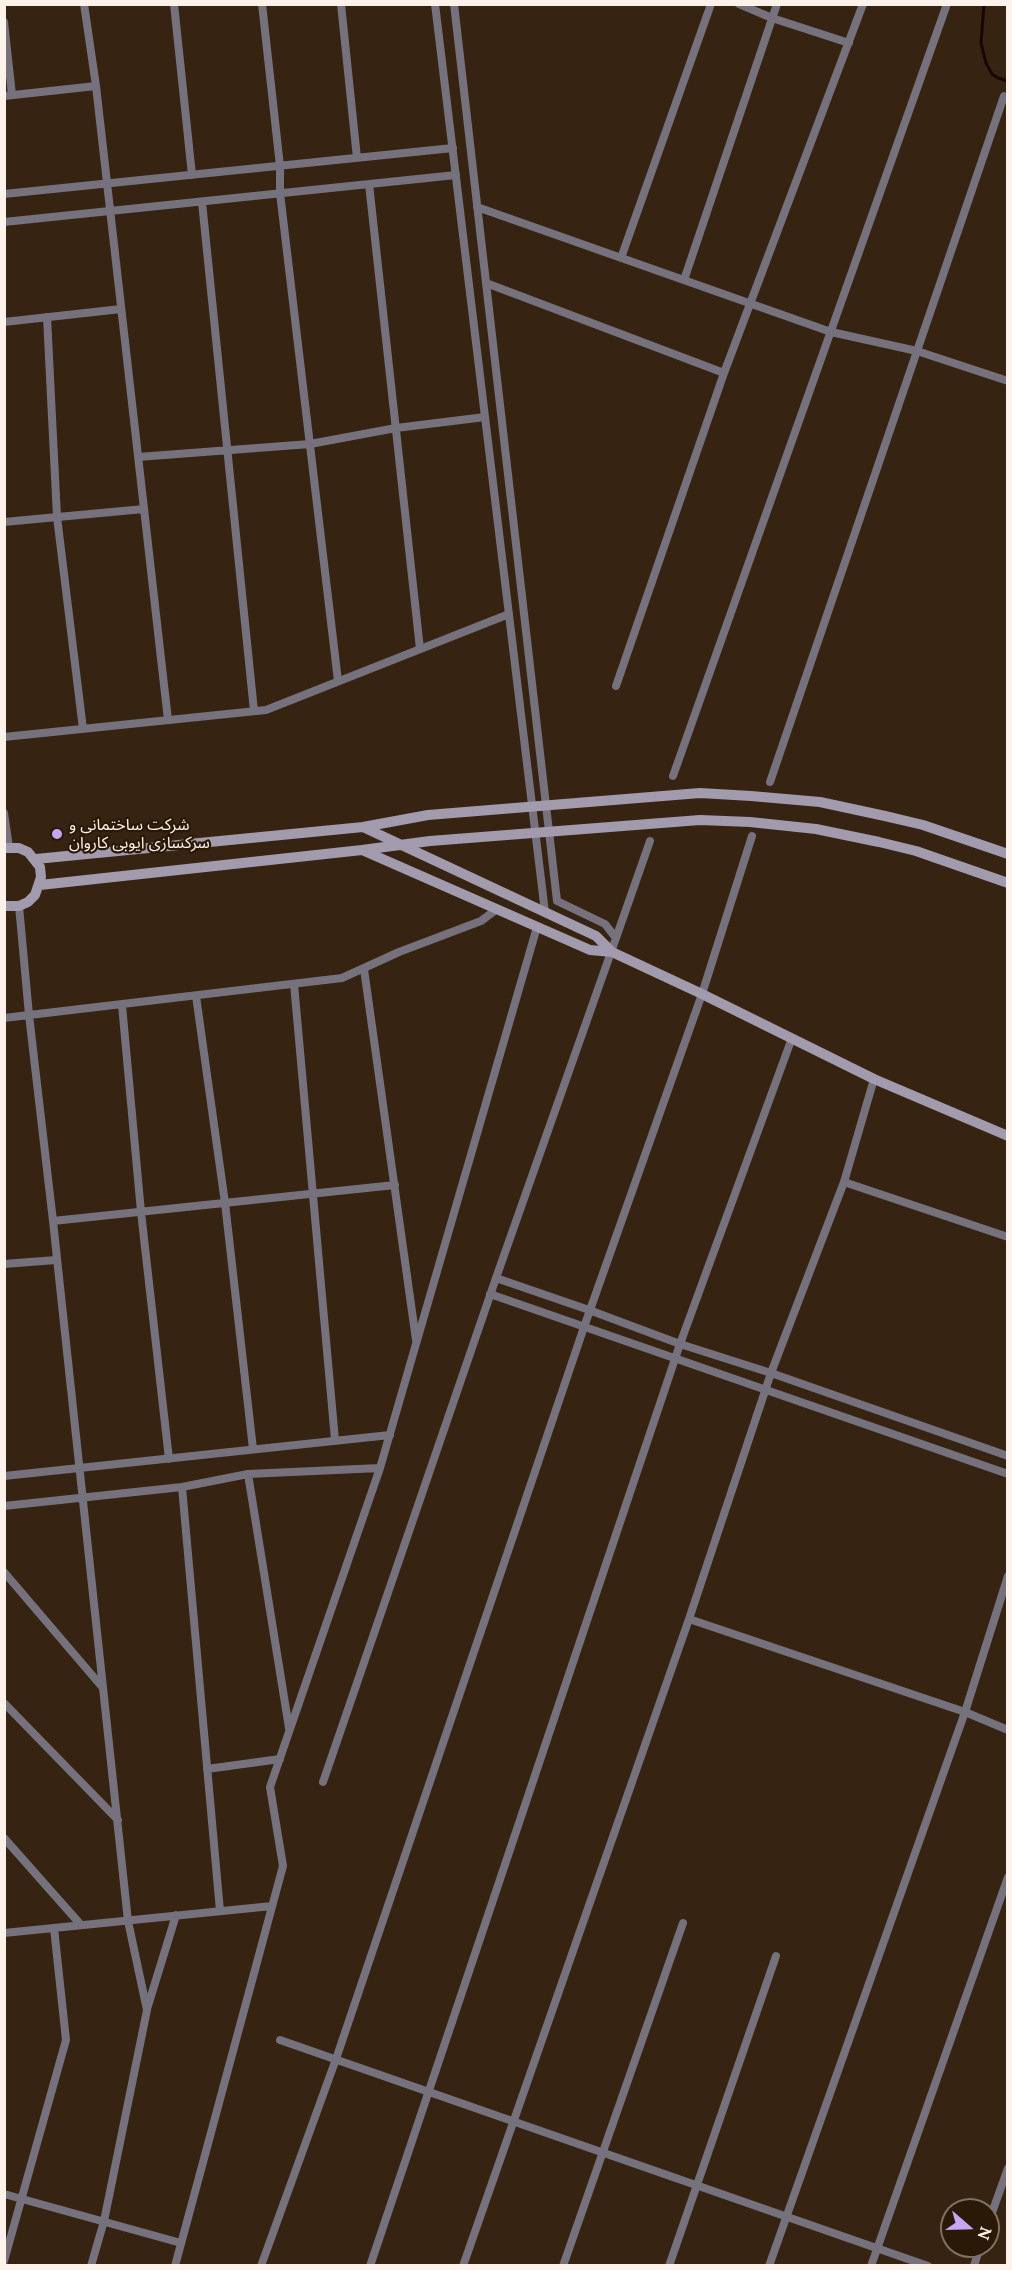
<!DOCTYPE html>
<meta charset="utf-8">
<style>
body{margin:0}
#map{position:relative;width:1012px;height:2270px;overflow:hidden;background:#362311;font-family:Lora,serif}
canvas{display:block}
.frame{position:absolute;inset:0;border:6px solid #fdf3ea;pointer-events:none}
.north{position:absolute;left:940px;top:2198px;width:60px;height:60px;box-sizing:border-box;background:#2b1907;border:2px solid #7f7062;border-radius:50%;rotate:110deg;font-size:16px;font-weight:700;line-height:24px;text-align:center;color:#fdf3ea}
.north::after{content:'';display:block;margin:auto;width:21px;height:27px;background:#c3a7f2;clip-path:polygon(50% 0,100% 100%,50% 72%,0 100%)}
</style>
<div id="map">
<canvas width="1012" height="2270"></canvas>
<div class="frame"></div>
<div class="north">N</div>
</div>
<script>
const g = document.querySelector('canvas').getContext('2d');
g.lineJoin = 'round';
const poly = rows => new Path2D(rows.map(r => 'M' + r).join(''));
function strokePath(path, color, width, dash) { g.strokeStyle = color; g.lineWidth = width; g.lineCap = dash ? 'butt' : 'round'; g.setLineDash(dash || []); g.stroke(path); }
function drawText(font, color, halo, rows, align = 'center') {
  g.font = font + ' Lora,"Noto Sans Arabic",serif'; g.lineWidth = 4.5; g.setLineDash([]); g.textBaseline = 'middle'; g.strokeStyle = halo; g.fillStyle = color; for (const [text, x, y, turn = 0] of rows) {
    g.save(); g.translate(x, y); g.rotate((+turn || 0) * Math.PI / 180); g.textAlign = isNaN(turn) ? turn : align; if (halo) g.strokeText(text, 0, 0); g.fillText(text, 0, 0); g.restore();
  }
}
const stream = poly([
 [984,4,981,43,986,63,992,74,998,78,1008,81]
]);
const street = poly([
 [84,4,96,86,168,720],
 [174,4,192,175],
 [262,4,280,166,280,193,338,681],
 [341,4,357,158],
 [435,4,545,912],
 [739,4,772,18,849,43],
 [4,22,12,95],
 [4,96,96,86],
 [369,184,420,649],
 [4,194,453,148],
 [202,202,254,711],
 [477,207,831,332,917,351,1008,381],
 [4,222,456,175],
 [621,258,711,4],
 [684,280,777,4],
 [486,283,724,373],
 [47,317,57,517,83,729],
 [4,322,121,309],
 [138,457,310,444,396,428,485,417],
 [4,522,144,509],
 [616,686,724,373,863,4],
 [4,737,266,710,509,614],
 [673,776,947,4],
 [770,782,1004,96],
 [4,813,9,847],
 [19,906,29,1015,53,1221,128,1921,147,2010,104,2221,91,2266],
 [616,938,650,841],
 [364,969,416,1340],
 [294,984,335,1440],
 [196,996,225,1203,253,1449],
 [122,1005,141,1212,169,1459],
 [4,1018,342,978,399,952,481,921,497,909],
 [844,1182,1008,1237],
 [53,1221,395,1185],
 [4,1264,56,1260],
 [496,1278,589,1310,680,1344,771,1373,1008,1456],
 [490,1294,1008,1474],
 [248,1474,289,1728],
 [4,1476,390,1435],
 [182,1487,220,1911],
 [4,1506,182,1487,248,1474,380,1468],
 [4,1572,103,1688],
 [689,1619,965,1712,1008,1730],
 [4,1703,118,1820],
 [207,1769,280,1759],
 [323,1782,496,1278,616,938,605,924,557,901,454,4],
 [4,1838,81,1925],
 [4,1933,272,1906],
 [147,2009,176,1915],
 [280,2040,928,2266],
 [4,2194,181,2243],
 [988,2224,1008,2168],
 [4,2261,66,2040,54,1928],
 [175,2266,283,1866,270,1787,380,1468,537,927],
 [261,2266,336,2059,584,1327,702,994,752,836],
 [370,2266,680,1344,792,1038],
 [463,2266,689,1619,771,1373,844,1182,874,1079],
 [563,2266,683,1923],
 [669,2266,776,1956],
 [769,2266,965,1712,1008,1576],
 [871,2266,1008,1877],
 [974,2266,980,2246]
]);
const secondary = poly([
 [363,827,428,815,700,793,751,796,820,802,885,816,923,825,1008,854],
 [4,848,19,848,28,852,40,867,41,877,35,895,28,902,19,906,4,906],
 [362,850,430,841,700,820,750,822,816,829,879,842,916,851,1008,883],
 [36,859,363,827,596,936,612,952],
 [40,885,362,850,590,950,612,952,702,994,874,1079,1008,1136]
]);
const markers = [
 [57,834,6,"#c3a7f2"]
];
const poiNames = [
 ["شرکت ساختمانی و",69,825],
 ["سرکسازی ایوبی کاروان",69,843]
];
strokePath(stream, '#1a0600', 3);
strokePath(street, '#75717d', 8);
strokePath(secondary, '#a29bae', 10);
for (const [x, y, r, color] of markers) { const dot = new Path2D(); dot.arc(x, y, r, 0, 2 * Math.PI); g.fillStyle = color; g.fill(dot); strokePath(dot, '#2b1907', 2); }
drawText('16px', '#fdf3ea', '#2b1907', poiNames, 'left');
</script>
